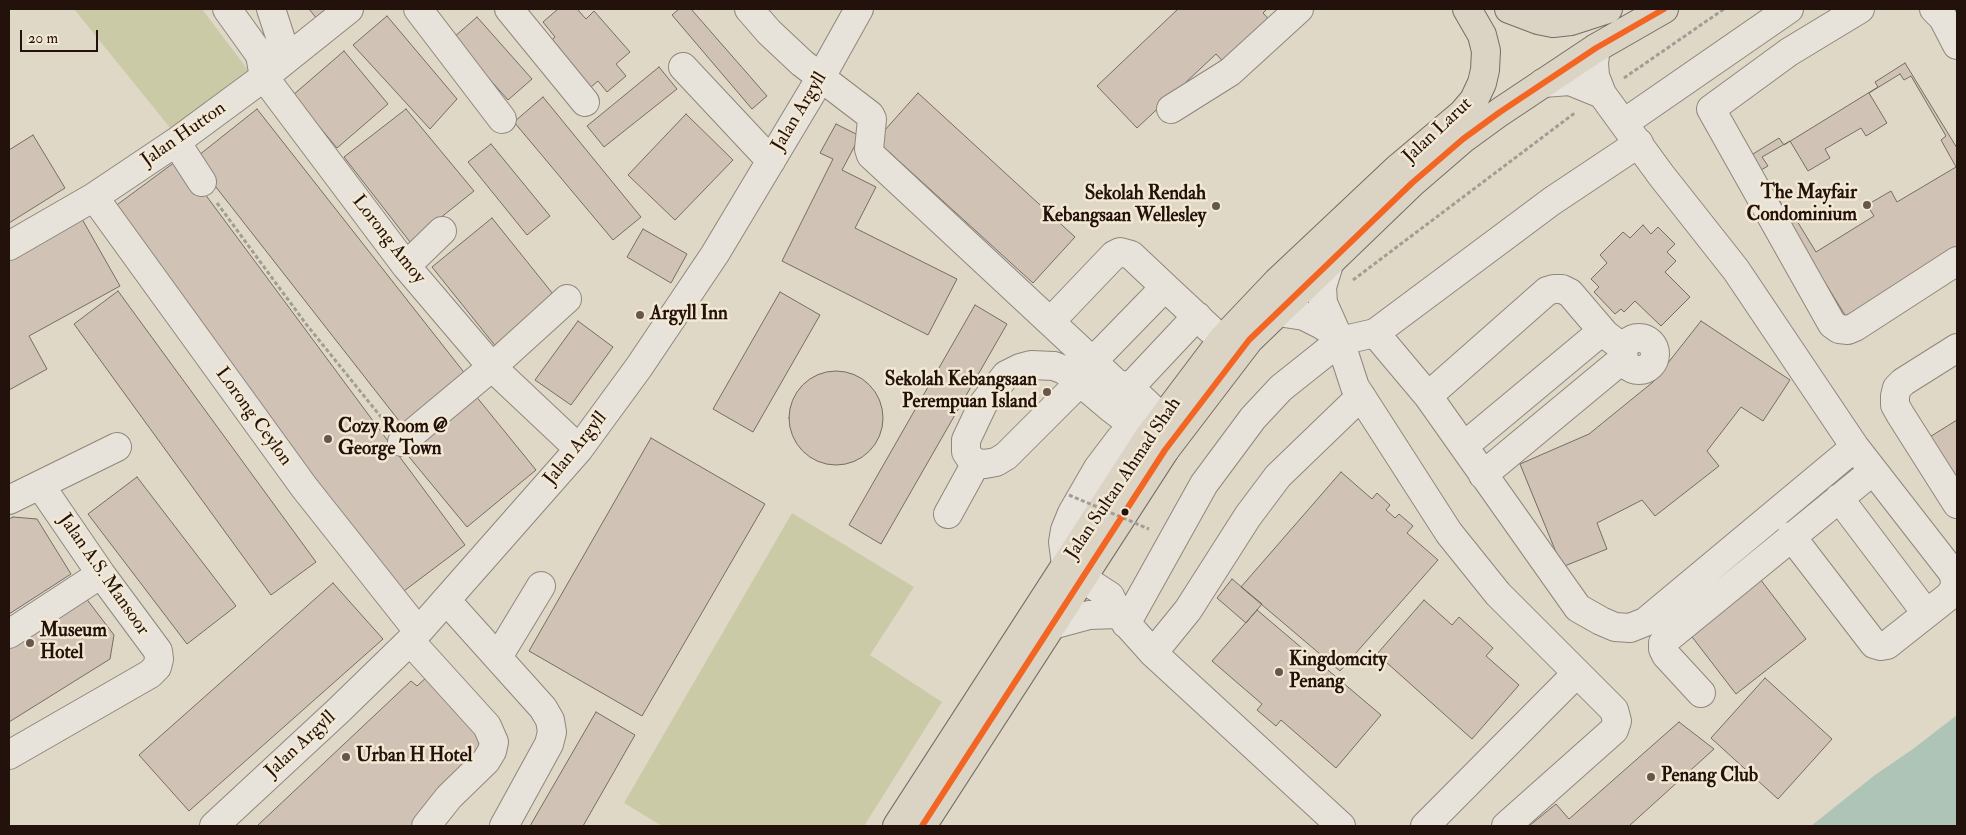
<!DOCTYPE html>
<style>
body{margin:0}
#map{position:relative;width:1966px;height:835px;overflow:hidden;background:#e0d8c6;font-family:"IM FELL Double Pica",serif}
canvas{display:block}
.frame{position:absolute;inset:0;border:10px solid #23120b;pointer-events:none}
.scale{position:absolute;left:20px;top:30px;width:78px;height:22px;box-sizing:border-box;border:2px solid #23120b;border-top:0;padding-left:6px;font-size:15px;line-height:18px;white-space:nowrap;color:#23120b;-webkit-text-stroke:4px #f2e8d3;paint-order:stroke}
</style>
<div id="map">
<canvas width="1966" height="835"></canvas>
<div class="frame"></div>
<div class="scale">20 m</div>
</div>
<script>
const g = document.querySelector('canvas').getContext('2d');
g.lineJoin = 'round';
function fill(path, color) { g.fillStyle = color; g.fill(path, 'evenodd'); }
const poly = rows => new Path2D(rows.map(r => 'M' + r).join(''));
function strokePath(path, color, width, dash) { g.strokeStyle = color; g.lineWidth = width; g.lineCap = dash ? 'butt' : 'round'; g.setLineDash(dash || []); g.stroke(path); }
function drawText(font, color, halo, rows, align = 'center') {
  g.font = font + ' "IM FELL Double Pica",serif'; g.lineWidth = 5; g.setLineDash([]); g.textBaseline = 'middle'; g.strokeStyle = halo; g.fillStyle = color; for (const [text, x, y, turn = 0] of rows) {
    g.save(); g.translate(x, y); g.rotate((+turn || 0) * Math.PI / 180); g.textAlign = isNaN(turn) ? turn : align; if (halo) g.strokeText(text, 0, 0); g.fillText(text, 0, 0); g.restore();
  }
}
const green = poly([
 [74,9,202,9,248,70,171,129],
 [792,513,914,587,870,655,942,702,864,826,662,826,624,803]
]);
const water = poly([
 [1957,715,1957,826,1811,826,1875,775,1913,749]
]);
const building = poly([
 [309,9,332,9,317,19,309,9],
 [558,9,577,9,586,19,594,11,630,52,616,64,626,76,607,92,598,81,584,93,544,47,555,37,543,22,558,9],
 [679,9,691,9,767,96,752,109,672,15,679,9],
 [1178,9,1267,9,1263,13,1276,27,1231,70,1216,54,1137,128,1097,86,1178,9],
 [387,16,457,99,430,129,353,45,387,16],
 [477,17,532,79,508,100,453,38,477,17],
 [344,51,388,104,337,148,293,95,344,51],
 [1905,63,1957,148,1957,253,1848,320,1748,157,1779,138,1784,145,1878,87,1875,82,1905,63],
 [659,67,677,89,604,147,587,126,659,67],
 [1900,74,1904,80,1911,76,1946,136,1941,140,1956,167,1897,202,1891,191,1867,205,1874,216,1816,252,1797,221,1793,223,1761,170,1768,166,1762,157,1790,141,1808,171,1830,158,1825,149,1861,128,1866,136,1887,123,1869,93,1900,74],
 [918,93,1075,237,1033,283,876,140,918,93],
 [543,97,641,217,613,240,514,122,543,97],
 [257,109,470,380,407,431,194,159,257,109],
 [406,109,474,191,410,242,344,157,406,109],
 [686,114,733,160,675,220,628,175,686,114],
 [836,124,860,136,842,170,876,187,855,228,957,279,928,335,782,261,833,159,820,153,836,124],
 [33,135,65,188,9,223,9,150,33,135],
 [491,144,550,216,527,235,468,162,491,144],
 [179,159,465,545,400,594,114,207,179,159],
 [492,218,557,299,497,348,432,267,492,218],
 [82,219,120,286,29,336,47,369,9,390,9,260,82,219],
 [1643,225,1651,234,1658,227,1675,244,1667,252,1676,261,1665,272,1690,297,1661,326,1635,301,1624,312,1621,309,1615,314,1594,292,1599,287,1591,279,1607,263,1600,255,1623,232,1630,238,1643,225],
 [643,229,687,254,671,283,627,257,643,229],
 [118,291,316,562,271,595,74,324,118,291],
 [780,292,820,315,753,432,713,409,780,292],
 [975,305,1007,324,881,544,849,525,975,305],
 [578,321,613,347,571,405,535,380,578,321],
 [1701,321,1790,380,1763,421,1741,407,1707,451,1719,466,1655,516,1642,500,1597,523,1607,549,1562,567,1520,464,1589,434,1653,382,1701,321],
 '789 418a47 47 0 1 1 94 0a47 47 0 1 1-94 0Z',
 [475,395,536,470,467,527,405,452,475,395],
 [1957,420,1957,485,1928,438,1957,420],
 [651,438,765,504,642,716,529,651,651,438],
 [1341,472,1372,499,1377,493,1390,505,1386,510,1395,518,1399,514,1413,526,1407,533,1438,560,1340,671,1241,587,1341,472],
 [137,477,236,606,187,644,88,514,137,477],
 [13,517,37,519,71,574,9,614,9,519,13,517],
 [1757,575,1806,639,1736,694,1686,629,1757,575],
 [1232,579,1262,604,1246,623,1217,598,1232,579],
 [333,583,383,639,189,811,139,755,333,583],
 [82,593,114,635,110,659,9,722,9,639,82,593],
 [1424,600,1452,625,1459,617,1493,648,1486,656,1519,685,1472,739,1377,654,1424,600],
 [1257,610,1381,715,1336,768,1281,720,1276,726,1257,710,1262,704,1212,661,1257,610],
 [428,676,479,731,479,752,444,785,411,826,257,826,411,681,417,686,428,676],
 [1765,678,1832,739,1778,799,1711,738,1765,678],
 [596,712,635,735,583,826,530,826,596,712],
 [1679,722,1714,749,1629,826,1529,826,1556,804,1569,819,1679,722]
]);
const path = poly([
 [1624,78,1724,9],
 [217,203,306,324,385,422],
 [1353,280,1576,112]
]);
const minor = poly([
 [227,9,260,55,264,77,406,266,492,367,579,449],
 [271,9,287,58],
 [418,9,502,119],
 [509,9,585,102],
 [749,9,769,32,802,63,870,115,872,119,869,149,871,155,1117,384,1128,386,1134,383,1197,316],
 [1860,9,1789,52,1711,109,1832,324,1839,329,1848,330,1855,327,1957,261],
 [1934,9,1943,18,1957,45],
 [1596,48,1594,63,1595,76,1602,94,1661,175,1736,270,1855,447,1953,573,1955,581,1954,589,1949,596,1887,645,1881,646,1874,644,1791,536],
 [683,67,771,161],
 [1543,83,1570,81,1602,94],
 [1171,109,1230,72,1299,9],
 [1624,123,1789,9],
 [176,142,202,182],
 [94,197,304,487,418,631],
 [9,246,94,197,176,142,264,77,349,9],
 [1330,261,1322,287,1323,303,1340,341,1355,387,1361,396,1449,533,1498,594,1577,673,1425,826],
 [406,266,442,231],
 [1278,312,1304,316,1320,324,1336,334],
 [1051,321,1114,255,1120,252,1131,255,1165,287],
 [1375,333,1428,396,1578,608,1601,621,1615,627,1630,628,1645,622,1855,447],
 '1623 354a16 16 0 1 1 32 0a16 16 0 1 1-32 0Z',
 [1957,348,1903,382,1897,388,1895,396,1895,405,1900,414,1957,504],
 [1093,361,1165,287,1210,329],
 [1080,382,1006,456,996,462,985,464,976,463,970,458,966,452,966,440,983,404,1006,375,1020,368,1031,365,1054,366,1064,370,1080,382,1112,409,1165,450],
 [1128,386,1163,419],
 [1428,396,1547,291,1554,289,1562,289,1570,293,1605,334,1614,341,1625,346],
 [402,442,492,367,567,299],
 [1464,446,1602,331],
 [1483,475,1624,358],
 [1839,498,1926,613],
 [9,500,117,447],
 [948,514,976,463],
 [1066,565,1063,542,1065,530,1072,513,1098,468,1120,439,1133,426],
 [1082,578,1110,596,1118,614,1153,653,1341,826],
 [446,600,543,708,550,720,552,732,549,744,504,826],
 [1126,624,1204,484,1253,418,1281,388,1340,341,1375,333,1552,201,1639,143],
 [1052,625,1089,615,1118,614],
 [9,634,101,574],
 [410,641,487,726,494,742,492,751,486,761,449,797,426,826],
 [1153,653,1188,610,1248,516,1278,476,1361,396],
 [498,657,541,586],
 [1701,693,1666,655,1663,649,1663,643,1667,639,1873,471],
 [9,755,150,674,157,667,159,659,158,651,101,574,40,485],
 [214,826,338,711,410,641,579,449,639,367,715,254,821,77,859,9],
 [1506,826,1614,730,1617,721,1614,710,1577,673]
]);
const major = poly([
 [1509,9,1538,20,1553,23,1571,21,1608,9],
 [897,826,1148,438,1222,340,1277,282,1397,169,1462,114,1474,100,1482,83,1485,70,1486,51,1482,35,1467,9],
 [922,826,1165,450,1249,340,1412,183,1463,139,1500,112,1596,48,1664,9]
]);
const pathBridge = poly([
 [1069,495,1149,529]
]);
const bus1 = poly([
 [922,826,1165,450,1249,340,1412,183,1463,139,1500,112,1596,48,1664,9]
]);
const markers = [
 [1867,205,5,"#65574c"],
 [1216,206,5,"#65574c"],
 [640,315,5,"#65574c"],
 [1047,392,5,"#65574c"],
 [328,439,5,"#65574c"],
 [1125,512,4.5,"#23120b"],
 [30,643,5,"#65574c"],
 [1279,672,5,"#65574c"],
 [346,757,5,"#65574c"],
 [1651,777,5,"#65574c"]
];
const streetNames = [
 ["Jalan Argyll",800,112,-59],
 ["Jalan Larut",1438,131,-43],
 ["Jalan Hutton",184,135,-35],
 ["Lorong Amoy",388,240,52],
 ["Lorong Ceylon",253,417,54],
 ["Jalan Argyll",576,449,-51],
 ["Jalan Sultan Ahmad Shah",1124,479,-56],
 ["Jalan A.S. Mansoor",103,575,55],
 ["Jalan Argyll",301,745,-43]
];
const poiNames = [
 ["The Mayfair",1857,194,"right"],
 ["Condominium",1857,216,"right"],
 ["Sekolah Rendah",1206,195,"right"],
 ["Kebangsaan Wellesley",1206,217,"right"],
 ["Argyll Inn",650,315],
 ["Sekolah Kebangsaan",1037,381,"right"],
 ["Perempuan Island",1037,403,"right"],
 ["Cozy Room @",338,428],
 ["George Town",338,450],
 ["Museum",40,632],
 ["Hotel",40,654],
 ["Kingdomcity",1289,661],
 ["Penang",1289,683],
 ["Urban H Hotel",356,757],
 ["Penang Club",1661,777]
];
fill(green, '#cbcaa7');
fill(water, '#aec4b7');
fill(building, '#d1c2b6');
strokePath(building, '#746d64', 1);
strokePath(minor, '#8e877d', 30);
strokePath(major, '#746d64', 30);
strokePath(path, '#a19c95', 3, [4, 2.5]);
strokePath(minor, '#e7e2da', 28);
strokePath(major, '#dbd3c4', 28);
strokePath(pathBridge, '#a19c95', 3, [4, 2.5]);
strokePath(bus1, '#f26522', 6);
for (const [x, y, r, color] of markers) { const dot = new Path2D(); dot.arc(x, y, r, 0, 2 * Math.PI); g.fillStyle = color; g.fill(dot); strokePath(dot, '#f2e8d3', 2); }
drawText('19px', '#23120b', '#f2e8d3', streetNames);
drawText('bold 19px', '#23120b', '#f2e8d3', poiNames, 'left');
</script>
